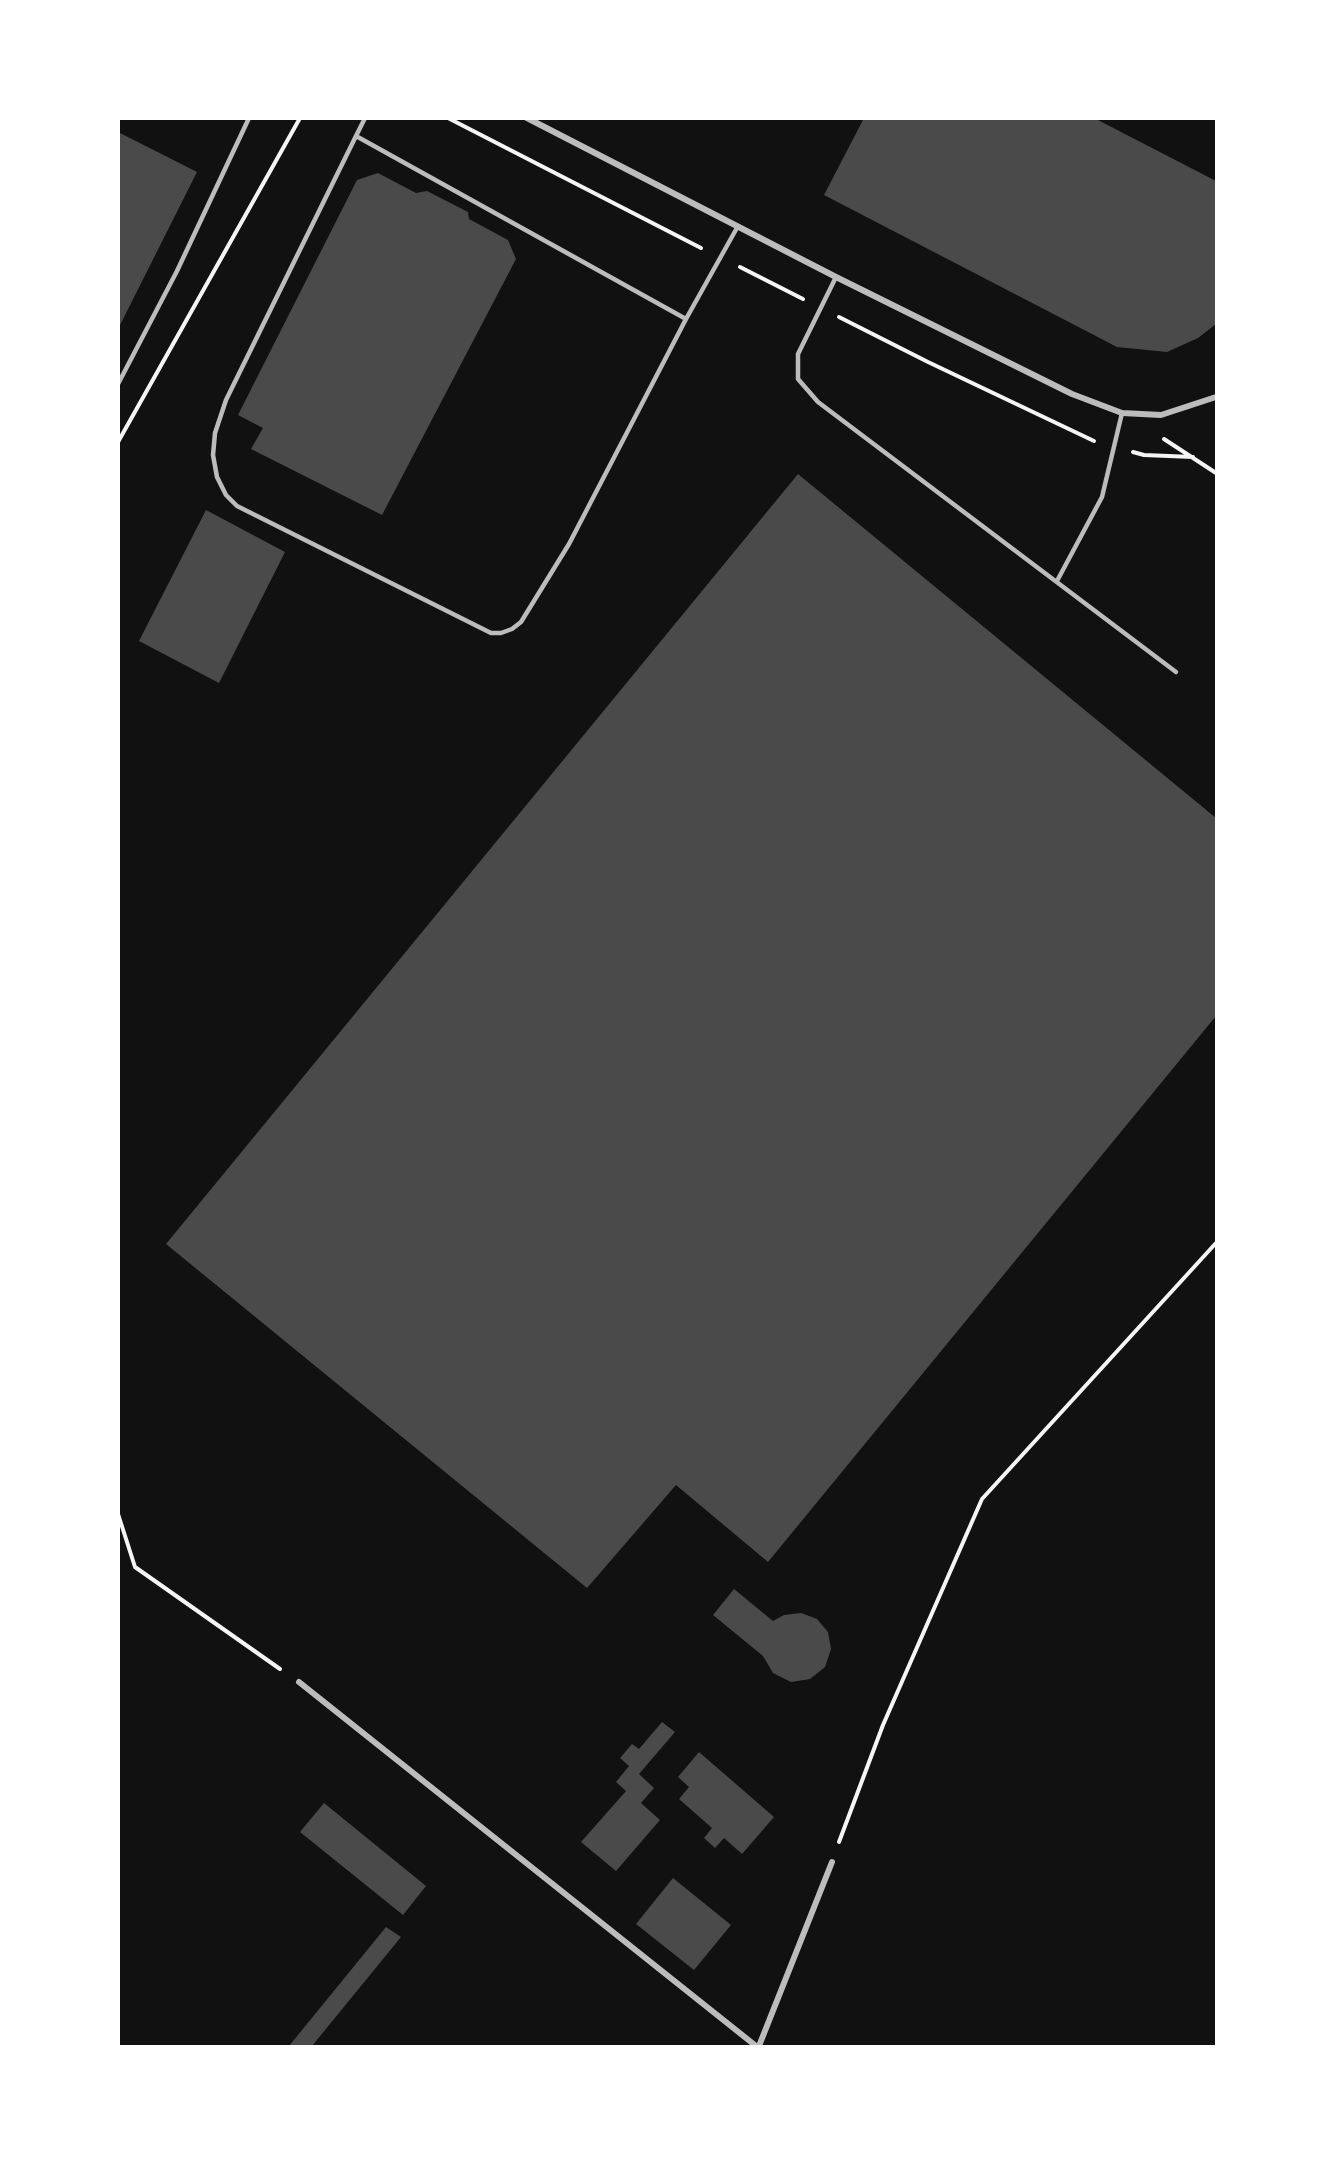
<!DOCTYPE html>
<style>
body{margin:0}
#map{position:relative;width:1335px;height:2165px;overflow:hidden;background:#111;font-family:"PT Sans Narrow",sans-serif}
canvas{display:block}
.frame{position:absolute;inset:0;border:120px solid #fff;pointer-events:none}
</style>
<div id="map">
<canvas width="1335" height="2165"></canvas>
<div class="frame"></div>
</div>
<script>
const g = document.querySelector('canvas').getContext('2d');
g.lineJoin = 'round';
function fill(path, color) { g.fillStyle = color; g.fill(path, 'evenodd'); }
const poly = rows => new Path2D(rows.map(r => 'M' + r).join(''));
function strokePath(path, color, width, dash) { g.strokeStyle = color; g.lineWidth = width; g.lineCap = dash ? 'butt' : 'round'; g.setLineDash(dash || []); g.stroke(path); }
const building = poly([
 [864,118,1094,118,1216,181,1216,324,1198,338,1167,352,1117,347,824,195],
 [118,132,197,172,118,329],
 [378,173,416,193,427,191,468,212,469,219,508,240,516,259,382,515,251,449,263,428,238,415,357,180],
 [798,474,1216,818,1216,1016,768,1562,676,1485,587,1588,166,1244],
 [206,510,285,552,219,683,139,641],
 [734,1589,773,1621,784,1615,801,1613,817,1619,828,1632,831,1649,825,1667,810,1679,791,1682,773,1673,763,1656,713,1615],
 [662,1722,675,1732,639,1774,654,1788,641,1803,660,1820,616,1871,581,1842,626,1791,616,1782,629,1766,620,1758,632,1744,639,1749],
 [699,1752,774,1817,742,1854,724,1838,715,1848,704,1838,712,1828,679,1799,689,1787,678,1777],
 [324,1803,426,1886,403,1915,300,1832],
 [673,1878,731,1925,694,1970,636,1924],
 [386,1927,401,1937,312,2046,289,2046]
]);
const path = poly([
 [448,118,701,248],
 [740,267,803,299],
 [839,317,928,362,1094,441],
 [1164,439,1216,473],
 [118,442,300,118],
 [1133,452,1144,455,1193,457],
 [118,1514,135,1567,280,1669],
 [839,1842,883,1725,982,1499,1216,1243]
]);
const service = poly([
 [365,118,356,136,686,319,738,226],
 [356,136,226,400,215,433,213,455,217,477,226,495,237,506,491,633,501,633,512,629,521,622,569,544,686,319],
 [836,277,798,354,798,379,818,402,1176,672],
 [118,384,177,271,249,118],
 [1057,581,1102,497,1122,413]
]);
const minor = poly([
 [527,118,836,277,1072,394,1122,413,1161,415,1216,397],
 [299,1682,756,2046],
 [759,2046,832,1862]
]);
fill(building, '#4a4a4a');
strokePath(path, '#f5f5f5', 4);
strokePath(service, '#bcbcbc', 4.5);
strokePath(minor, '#bcbcbc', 6);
</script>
